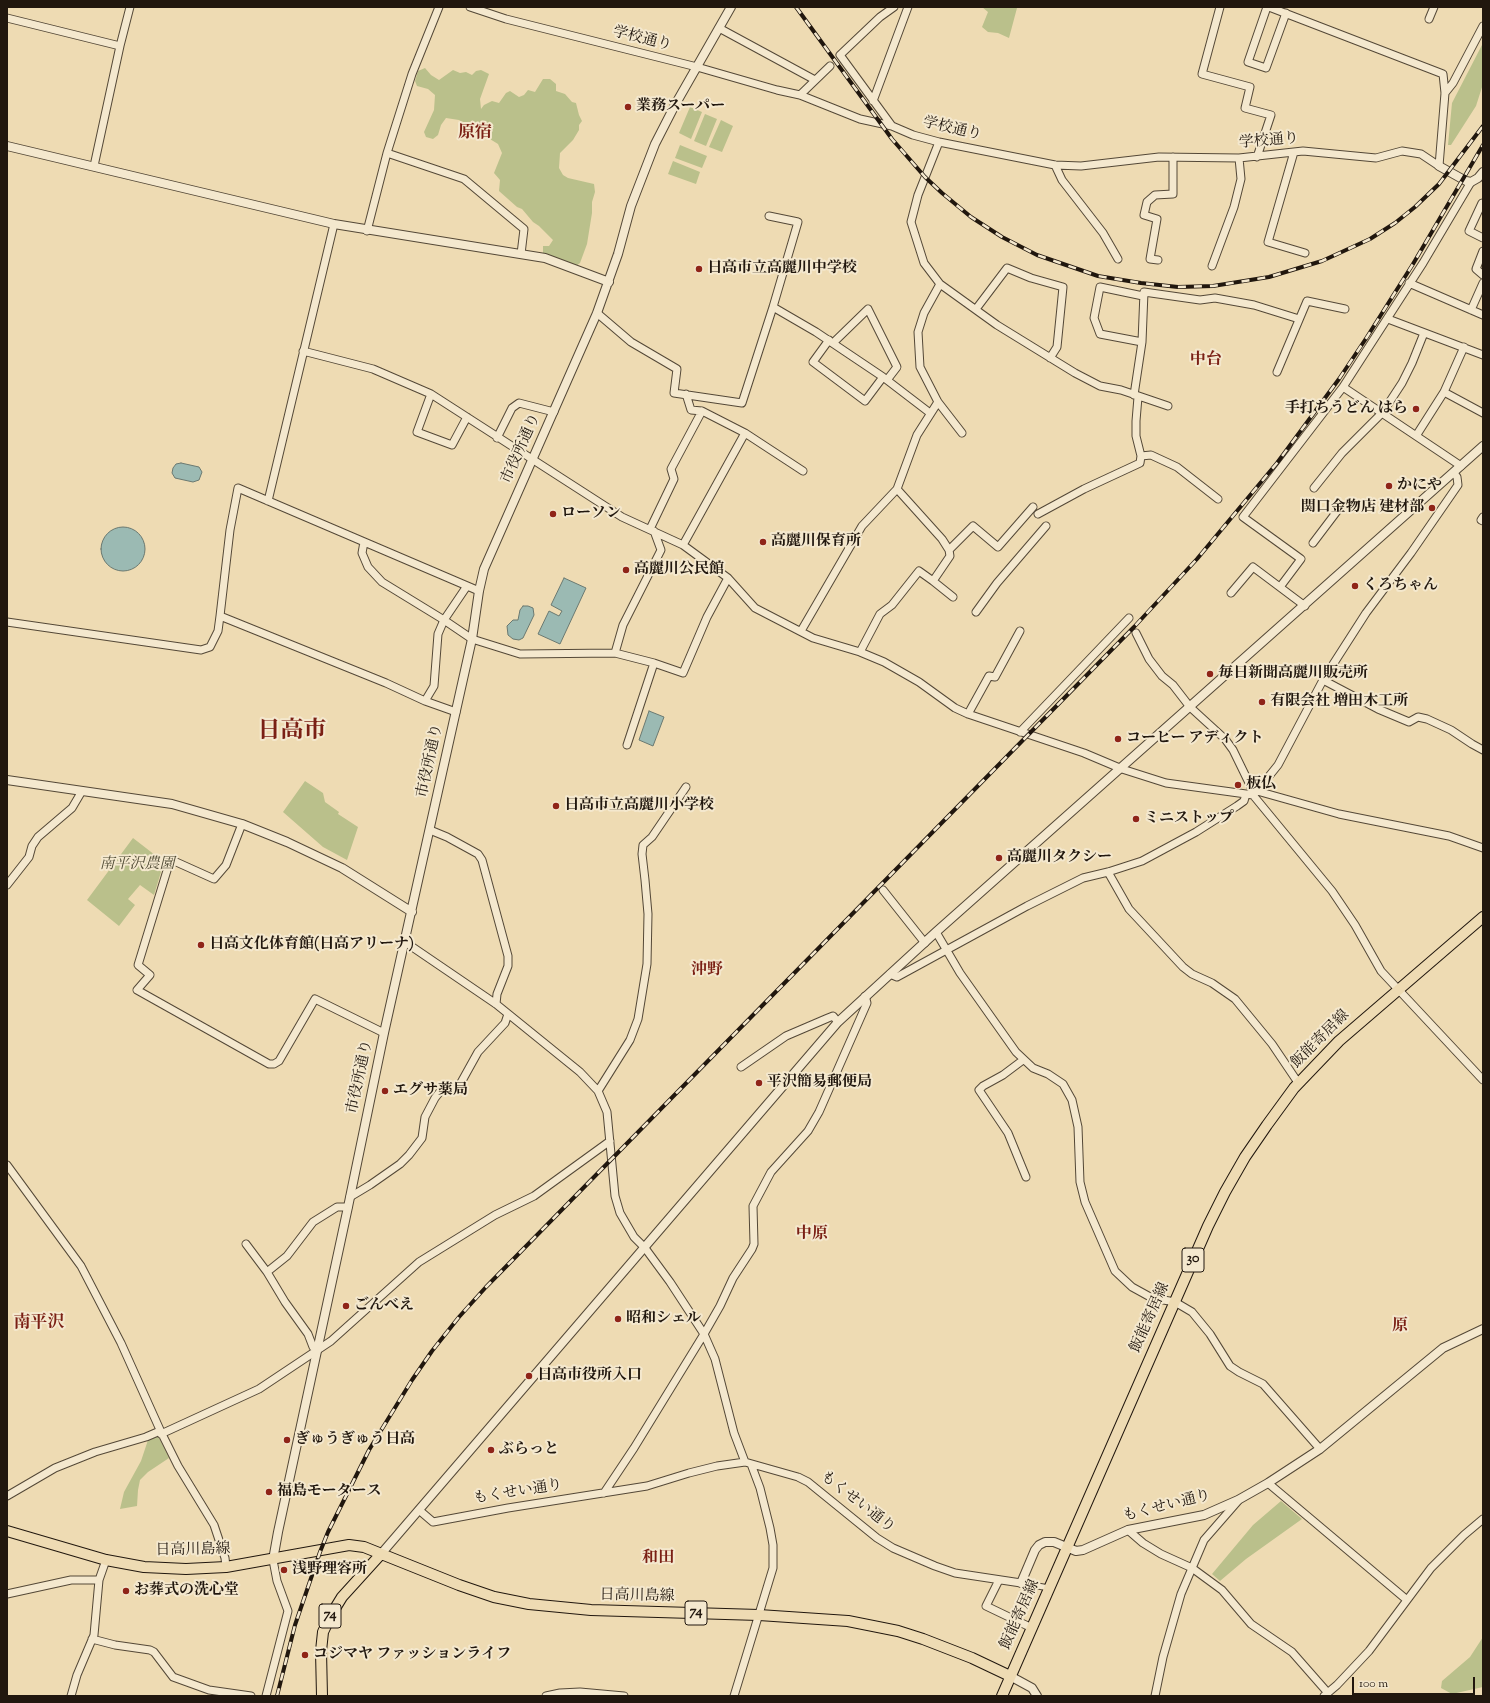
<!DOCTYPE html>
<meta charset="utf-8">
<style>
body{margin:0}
#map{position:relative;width:1490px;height:1703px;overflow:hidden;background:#eedbb3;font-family:"Sorts Mill Goudy",serif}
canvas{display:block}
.frame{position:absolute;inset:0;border:8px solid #21170e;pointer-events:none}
.scale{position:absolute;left:1352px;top:1677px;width:123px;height:18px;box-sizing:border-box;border:2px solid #21170e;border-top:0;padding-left:5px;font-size:12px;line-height:14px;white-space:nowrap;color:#21170e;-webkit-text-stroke:3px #f4e8ce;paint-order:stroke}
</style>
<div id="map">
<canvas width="1490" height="1703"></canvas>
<div class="frame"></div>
<div class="scale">100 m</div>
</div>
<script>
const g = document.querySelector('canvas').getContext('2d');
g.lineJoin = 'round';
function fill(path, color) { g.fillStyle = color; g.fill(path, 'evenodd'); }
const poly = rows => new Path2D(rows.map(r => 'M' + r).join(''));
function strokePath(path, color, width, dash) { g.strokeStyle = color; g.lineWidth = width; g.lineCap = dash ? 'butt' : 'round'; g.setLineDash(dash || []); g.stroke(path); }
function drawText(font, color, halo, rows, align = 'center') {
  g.font = font + ' "Sorts Mill Goudy","Noto Serif JP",serif'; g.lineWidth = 4; g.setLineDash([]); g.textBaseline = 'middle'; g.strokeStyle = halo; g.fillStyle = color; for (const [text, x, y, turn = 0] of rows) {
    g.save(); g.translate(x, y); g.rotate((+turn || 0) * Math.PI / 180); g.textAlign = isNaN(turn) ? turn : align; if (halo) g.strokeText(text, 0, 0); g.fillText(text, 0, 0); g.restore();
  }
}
const green = poly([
 [982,7,1013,7,1017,8,1009,38,998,33,988,32,982,27,988,12],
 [1483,43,1483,84,1476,106,1451,145,1448,145,1452,103],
 [425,68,431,75,439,80,453,70,460,73,466,72,472,75,476,71,481,70,489,74,480,99,481,109,484,105,492,101,499,103,506,93,510,91,519,97,524,95,528,90,535,92,543,79,550,79,556,84,556,91,565,94,572,102,576,103,579,115,582,121,579,125,579,130,573,140,560,153,559,168,563,175,568,178,594,184,595,192,592,202,592,213,587,244,580,263,576,266,543,254,543,246,549,246,553,240,539,226,533,222,522,209,517,207,499,191,500,180,494,173,502,153,498,144,459,120,446,118,441,125,438,135,433,139,426,137,424,132,434,110,435,95,428,89,417,86,415,81,418,71],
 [690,107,702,112,691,139,679,133],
 [705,114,717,119,706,146,694,141],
 [721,120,733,126,722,152,709,147],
 [680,145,707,156,702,168,675,158],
 [673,161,700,172,696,184,668,174],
 [305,781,323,793,325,802,339,812,338,814,358,827,347,860,323,847,283,812],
 [133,838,164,862,154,895,140,885,128,899,135,905,119,926,87,900],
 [158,1436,169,1458,148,1472,140,1480,138,1490,137,1506,120,1509,124,1492,141,1461,148,1440],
 [1281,1501,1302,1519,1246,1559,1220,1581,1212,1574,1253,1525],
 [1483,1637,1483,1687,1452,1694,1441,1688,1442,1681,1470,1657]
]);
const water = poly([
 [181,463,199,467,202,472,199,480,193,482,175,478,172,473,173,468,176,464,181,463],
 '101 549a22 22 0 1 1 44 0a22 22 0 1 1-44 0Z',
 [564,578,586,588,560,644,538,634,549,611,559,616,562,611,551,605,564,578],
 [523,606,528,606,533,608,534,615,523,638,519,640,513,639,508,635,507,626,513,620,518,620,520,610,523,606],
 [649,711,664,717,653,746,639,740,649,711]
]);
const pedestrian = poly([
 [1021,1583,1049,1588]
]);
const minor = poly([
 [470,7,506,19,697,67,777,90,800,95,860,119,892,126,913,135,939,142,1055,165,1081,166,1159,157,1239,158,1303,151,1376,158,1402,151,1421,154,1439,166,1445,93,1443,74,1269,7],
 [1220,7,1202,74,1250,87,1245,108,1271,115,1257,157],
 [1267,7,1248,62,1266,68,1286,13],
 [7,18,120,46,130,7],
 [1429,19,1434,7],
 [719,28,815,80],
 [1445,93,1453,83,1483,26],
 [800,95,830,66],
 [873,101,908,7],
 [892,126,840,55,880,17,894,7],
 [939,142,918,195,911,222,924,263,940,284,997,325,1075,373,1100,386,1121,390,1168,406],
 [1294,152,1268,242,1305,253],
 [387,153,464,179,524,229,521,254],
 [1055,165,1062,180,1103,233,1118,259],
 [94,166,120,46],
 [1483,203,1482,203,1469,231,1483,238],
 [367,231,387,153,412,74,439,7],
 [1483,251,1476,269,1483,275],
 [1158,260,1150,259,1157,219,1144,215,1147,202,1155,195,1173,194,1173,157],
 [1212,266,1234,207,1241,179,1239,158],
 [1409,283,1483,315],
 [940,284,924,313,918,332,920,367,938,402,962,433],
 [773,307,816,332,883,377,930,413],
 [976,309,1007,268,1031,278,1063,287,1057,347,1050,358],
 [1471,310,1483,283],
 [597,313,631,342,677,369,674,393,742,403,773,307,798,222,769,216],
 [1388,319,1483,355],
 [829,340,813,362,865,401,883,377],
 [1142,342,1100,334,1094,318,1100,287,1143,296],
 [833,343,868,309,897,367,887,380],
 [303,351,373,369,431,394,622,517,683,545,728,578,755,608,813,638,860,652,884,662,919,682,955,708,968,714,1084,753,1122,769,1166,783,1246,794,1253,795,1257,791,1278,765,1323,680,1366,613,1411,553,1458,485,1457,477,1454,473],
 [1277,372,1307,301,1345,309],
 [1343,387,1461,466],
 [1444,392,1483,413],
 [431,394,417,432,452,445,467,417],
 [686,394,691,410,702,411,745,433,803,471],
 [1134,395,1142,342,1144,292,1200,300,1215,298,1254,305,1299,319],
 [1416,436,1444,392,1464,347],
 [497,438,512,408,519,403,554,412],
 [1141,456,1151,455,1177,467,1218,499],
 [1314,488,1342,453,1383,412,1402,383,1412,363,1424,333],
 [268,501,334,224],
 [1038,514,1084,489,1140,463,1141,456,1136,436,1136,421,1138,397],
 [1483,517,1481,520,1483,521],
 [650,529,674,479,671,469,702,411],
 [364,542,362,553,368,567,382,582,444,620,472,639,520,654,615,653,654,663,683,673,707,617,728,578],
 [1313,543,1341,506],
 [683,545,745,433],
 [949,550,973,526,998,547,1033,507],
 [933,581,953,597],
 [1280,587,1301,559,1243,517,1343,387,1423,263,1471,182],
 [1231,593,1253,567,1305,606],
 [976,612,997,583,1046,526],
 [220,616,386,683,425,701,456,712],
 [7,622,201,650,210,647,218,631,220,616,230,530,238,488,479,591],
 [801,631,862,526,897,489,917,435,938,402],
 [1136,633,1149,659,1162,676,1173,685,1190,707,1225,739,1233,750,1252,789,1253,795,1332,891,1355,925,1381,971,1483,1080],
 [860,652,880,614,892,605,919,571,933,581,950,556,949,550,942,539,897,489],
 [615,653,623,625,661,550,654,531],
 [1323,680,1378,709,1409,722,1418,717,1427,719,1451,730,1472,744,1483,750],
 [425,701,434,686,438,634,444,620,467,586],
 [968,714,989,676,995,677,1020,631],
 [1020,732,1129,618],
 [627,745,654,663],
 [1257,791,1339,814,1449,836,1483,848],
 [242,824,226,865,214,879,174,861,169,864,138,965,150,975,137,990,269,1064,274,1064,279,1061,315,999,384,1033],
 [430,830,447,837,478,854,482,860,508,956,508,966,497,994,496,1004],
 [1108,872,1129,909,1183,967,1192,974,1212,983,1235,999,1272,1044,1299,1084],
 [7,885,29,857,32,846,38,837,72,808,82,791],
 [883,890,925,943],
 [936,932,960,973,1016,1052,1033,1068,1048,1074,1063,1084,1072,1100,1078,1127,1080,1182,1085,1202,1115,1271,1132,1287,1152,1298,1175,1302,1192,1312,1210,1334,1230,1366,1239,1372,1263,1384,1320,1449],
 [405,942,496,1004,580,1072,598,1091,607,1112,615,1196,620,1213,634,1237,645,1248,670,1282,704,1334,715,1359,734,1433,745,1462],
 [890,974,897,977,1027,906,1083,878,1108,872,1142,861,1196,832,1237,806,1244,801,1246,794],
 [1023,1060,1003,1075,983,1086,979,1090,1008,1133,1026,1177],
 [741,1067,786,1036,828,1018,833,1016,838,1022],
 [598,1091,630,1040,638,1019,647,964,648,914,645,880,642,854,643,845,652,837,686,787],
 [7,1165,81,1266,121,1343,161,1432,178,1466,214,1525,225,1558,226,1567],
 [350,1197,370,1185,400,1164,409,1155,422,1138,425,1117,435,1098,442,1089,454,1090,458,1088,478,1052,505,1023,508,1014],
 [246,1244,267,1272,285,1302,308,1334,313,1347,316,1350],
 [267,1272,287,1256,313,1222,337,1207,348,1207],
 [161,1434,259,1389,331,1341,419,1262,495,1215,534,1196,610,1141],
 [1268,1483,1407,1600],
 [604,1493,634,1448,704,1334,720,1306,733,1278,752,1249,754,1244,753,1206,771,1172,808,1131,819,1112,867,1003,865,996],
 [7,1496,55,1468,95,1452,146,1437,160,1431],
 [419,1510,433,1522,508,1508,647,1486,689,1473,717,1466,745,1462,798,1477,808,1482,877,1538,893,1548,935,1566,955,1573,1021,1583],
 [1128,1530,1143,1543,1161,1554,1192,1568,1222,1590,1251,1624,1292,1652,1328,1693],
 [999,1580,986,1606,1032,1628],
 [7,1594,71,1580,99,1580],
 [92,1639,115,1645,150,1650,154,1652,173,1677,209,1690,251,1696],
 [71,1696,77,1675,94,1635,99,1580,106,1560],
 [266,1696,288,1611,277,1581,273,1560],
 [546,1696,560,1693,580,1692,624,1696],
 [734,1696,773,1568,773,1545,770,1528,760,1488,751,1464],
 [1155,1696,1163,1657,1181,1594,1204,1540,1238,1501],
 [1324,1696,1337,1685,1369,1651,1431,1568,1464,1535,1483,1519]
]);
const tertiary = poly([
 [7,146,334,224,545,258,609,282],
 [1439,166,1466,181,1471,182,1478,178,1483,172],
 [7,780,172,804,242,824,287,842,342,868,412,912],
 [381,1554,838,1022,936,932,1483,446],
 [273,1560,278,1532,348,1207,384,1033,472,639,479,591,484,569,597,313,618,254,631,206,655,144,675,105,731,7],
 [1021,1583,1035,1550,1039,1545,1045,1542,1054,1542,1076,1551,1083,1550,1128,1530,1204,1515,1238,1500,1268,1483,1320,1449,1443,1348,1483,1329],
 [1010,1676,1032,1688,1037,1696]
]);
const primary = poly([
 [7,1531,106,1560,144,1567,186,1569,226,1567,349,1545,364,1547,459,1585,494,1597,529,1604,591,1610,759,1615,848,1621,898,1631,923,1639,972,1658,1010,1676],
 [322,1696,321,1651,323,1632,331,1615,342,1597,381,1554],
 [1002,1696,1208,1226,1225,1192,1245,1157,1267,1125,1294,1088,1339,1041,1483,917]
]);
const rail = poly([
 [796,7,892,139,925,177,942,193,971,217,1002,237,1037,255,1098,276,1141,283,1178,287,1213,286,1269,277,1322,261,1370,239,1395,223,1415,207,1439,184,1483,126],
 [277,1696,295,1625,320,1552,328,1532,369,1450,412,1380,432,1351,459,1317,486,1287,1134,627,1197,559,1277,463,1339,379,1367,337,1413,264,1483,145]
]);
const markers = [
 [628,107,4,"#8f2418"],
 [699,269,4,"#8f2418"],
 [1416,409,4,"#8f2418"],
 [1389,486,4,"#8f2418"],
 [1432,508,4,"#8f2418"],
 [553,514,4,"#8f2418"],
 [763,542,4,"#8f2418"],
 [626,570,4,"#8f2418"],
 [1355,586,4,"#8f2418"],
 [1210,674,4,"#8f2418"],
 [1262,702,4,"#8f2418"],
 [1118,739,4,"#8f2418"],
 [1238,785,4,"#8f2418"],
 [556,806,4,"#8f2418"],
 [1136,819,4,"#8f2418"],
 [999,858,4,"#8f2418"],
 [201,945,4,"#8f2418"],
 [759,1083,4,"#8f2418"],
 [385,1091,4,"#8f2418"],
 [346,1306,4,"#8f2418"],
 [618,1319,4,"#8f2418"],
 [529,1376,4,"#8f2418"],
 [287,1440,4,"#8f2418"],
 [491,1450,4,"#8f2418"],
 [269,1492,4,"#8f2418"],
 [284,1570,4,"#8f2418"],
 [126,1591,4,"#8f2418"],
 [305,1655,4,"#8f2418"]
];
const shields = [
 [1193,1260,22],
 [696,1613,22],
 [330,1616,22]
];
const shieldNames = [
 ["30",1193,1260],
 ["74",696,1613],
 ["74",330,1616]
];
const streetNames = [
 ["学校通り",642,40,14],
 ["学校通り",952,130,13],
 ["学校通り",1269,142,-5],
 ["市役所通り",522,449,-66],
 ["市役所通り",431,761,-78],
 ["飯能寄居線",1321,1040,-45],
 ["市役所通り",361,1077,-78],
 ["飯能寄居線",1151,1318,-66],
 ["もくせい通り",518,1493,-9],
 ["もくせい通り",857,1503,38],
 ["もくせい通り",1167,1507,-14],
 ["日高川島線",193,1551,-1],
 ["日高川島線",637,1597,1],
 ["飯能寄居線",1021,1615,-66]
];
const poiNames = [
 ["業務スーパー",636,107],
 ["日高市立高麗川中学校",707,269],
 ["手打ちうどん はら",1408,409,"right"],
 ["かにや",1397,486],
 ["関口金物店 建材部",1424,508,"right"],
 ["ローソン",561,514],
 ["高麗川保育所",771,542],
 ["高麗川公民館",634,570],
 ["くろちゃん",1363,586],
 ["毎日新聞高麗川販売所",1218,674],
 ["有限会社 増田木工所",1270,702],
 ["コーヒー アディクト",1126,739],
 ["板仏",1246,785],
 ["日高市立高麗川小学校",564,806],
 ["ミニストップ",1144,819],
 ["高麗川タクシー",1007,858],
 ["日高文化体育館(日高アリーナ)",209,945],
 ["平沢簡易郵便局",767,1083],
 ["エグサ薬局",393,1091],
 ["ごんべえ",354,1306],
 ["昭和シェル",626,1319],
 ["日高市役所入口",537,1376],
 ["ぎゅうぎゅう日高",295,1440],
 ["ぶらっと",499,1450],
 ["福島モータース",277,1492],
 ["浅野理容所",292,1570],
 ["お葬式の洗心堂",134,1591],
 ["コジマヤ ファッションライフ",313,1655]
];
const parkNames = [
 ["南平沢農園",137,865]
];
const neighbourhoodNames = [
 ["中台",1206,361],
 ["沖野",707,971],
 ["中原",812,1235],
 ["原",1400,1327],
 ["和田",658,1559]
];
const quarterNames = [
 ["原宿",475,134],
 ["南平沢",39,1324]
];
const townNames = [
 ["日高市",292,733]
];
fill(green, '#bac08b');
fill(water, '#9bbab3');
strokePath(water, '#6a7971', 1);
strokePath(pedestrian, '#544837', 7);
strokePath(minor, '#544837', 9);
strokePath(tertiary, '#544837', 10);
strokePath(primary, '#21170e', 12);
strokePath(pedestrian, '#f4e8ce', 5);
strokePath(minor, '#f4e8ce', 7);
strokePath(tertiary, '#f4e8ce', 8);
strokePath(primary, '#eedbb3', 10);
strokePath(rail, '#21170e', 4);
strokePath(rail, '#f4e8ce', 2.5, [8]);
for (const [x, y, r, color] of markers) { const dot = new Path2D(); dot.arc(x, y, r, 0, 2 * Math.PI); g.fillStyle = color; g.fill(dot); strokePath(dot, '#f4e8ce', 1.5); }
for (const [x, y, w] of shields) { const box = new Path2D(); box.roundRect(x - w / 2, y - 12, w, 24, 3); g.fillStyle = '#f4e8ce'; g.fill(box); strokePath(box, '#21170e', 1); }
drawText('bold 14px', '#21170e', null, shieldNames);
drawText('15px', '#21170e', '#f4e8ce', streetNames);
drawText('bold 15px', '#21170e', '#f4e8ce', poiNames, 'left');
drawText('italic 15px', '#4f4a34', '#f4e8ce', parkNames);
drawText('bold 16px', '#7a1f14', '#f4e8ce', neighbourhoodNames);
drawText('bold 17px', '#7a1f14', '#f4e8ce', quarterNames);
drawText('bold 23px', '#7a1f14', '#f4e8ce', townNames);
</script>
